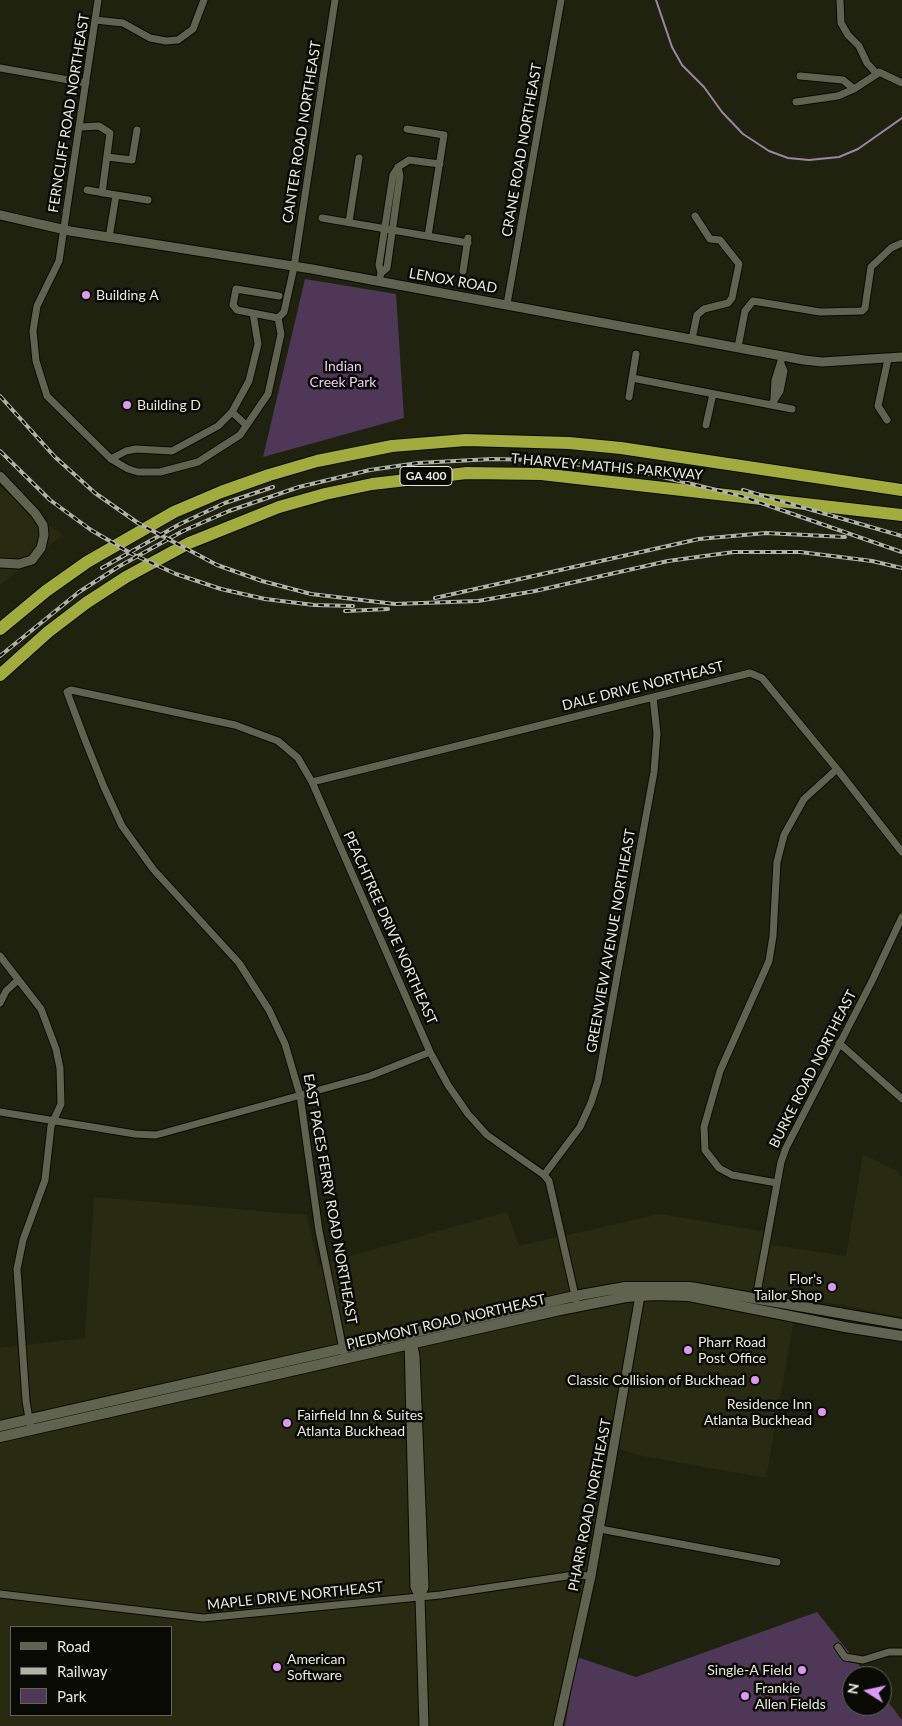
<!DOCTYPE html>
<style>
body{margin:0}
#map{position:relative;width:902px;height:1726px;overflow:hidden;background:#202210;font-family:Lato,sans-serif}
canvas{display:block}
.legend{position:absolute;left:10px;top:1626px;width:162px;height:90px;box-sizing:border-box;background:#090a04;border:1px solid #62635b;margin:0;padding:6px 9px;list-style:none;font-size:15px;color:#e7e9de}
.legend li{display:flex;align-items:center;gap:10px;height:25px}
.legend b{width:25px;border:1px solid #62635b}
.north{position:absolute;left:842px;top:1666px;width:50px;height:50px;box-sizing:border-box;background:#090a04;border:1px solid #62635b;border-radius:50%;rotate:280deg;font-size:14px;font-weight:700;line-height:20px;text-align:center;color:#e7e9de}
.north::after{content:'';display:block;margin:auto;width:18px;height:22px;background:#dc99f4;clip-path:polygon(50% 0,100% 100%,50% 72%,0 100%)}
</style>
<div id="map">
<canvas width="902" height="1726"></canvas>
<ul class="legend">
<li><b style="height:6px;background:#60634f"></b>Road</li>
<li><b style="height:6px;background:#b1b3a6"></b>Railway</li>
<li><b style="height:14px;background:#4e3757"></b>Park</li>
</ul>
<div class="north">N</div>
</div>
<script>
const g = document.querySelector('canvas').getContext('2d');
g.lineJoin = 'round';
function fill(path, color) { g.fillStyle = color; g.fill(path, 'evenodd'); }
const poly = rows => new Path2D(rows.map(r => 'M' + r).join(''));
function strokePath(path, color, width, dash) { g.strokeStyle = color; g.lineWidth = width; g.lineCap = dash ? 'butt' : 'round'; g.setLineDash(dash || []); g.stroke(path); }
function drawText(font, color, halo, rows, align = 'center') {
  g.font = font + ' Lato,sans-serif'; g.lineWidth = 5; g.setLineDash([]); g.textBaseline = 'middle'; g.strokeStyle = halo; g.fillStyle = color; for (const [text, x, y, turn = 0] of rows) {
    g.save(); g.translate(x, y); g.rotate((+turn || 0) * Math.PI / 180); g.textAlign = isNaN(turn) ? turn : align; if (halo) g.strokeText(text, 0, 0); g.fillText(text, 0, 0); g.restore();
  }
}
const built = poly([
 [0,487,62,535,0,585],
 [863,1154,897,1171,902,1177,902,1317,798,1297,766,1478,643,1456,618,1449,590,1581,565,1726,0,1726,0,1348,85,1338,94,1197,307,1215,318,1265,507,1212,519,1246,660,1214,772,1233,771,1245,846,1256],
 [11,1627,171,1627,171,1715,11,1715]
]);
const green = poly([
 [305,279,396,294,404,418,263,457],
 [817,1612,868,1676,852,1676,852,1706,882,1706,882,1694,902,1720,902,1726,565,1726,577,1657,636,1677]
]);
const stream = poly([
 [656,0,672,47,682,65,704,87,722,112,743,134,769,151,788,158,809,160,839,157,858,149,902,118]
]);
const minor = poly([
 [98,0,59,261,37,306,33,331,36,361,47,396,111,459,128,469,138,472,160,472,198,462,240,435,268,394,281,334,278,318,284,312,294,267,335,0],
 [840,0,841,23,848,35,859,46,867,63,877,74,879,72,902,83],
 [95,20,123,23,150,38,166,41,178,40,193,29,204,0],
 [0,68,86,83],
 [800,76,843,80,854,89],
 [796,102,838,96,854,89,877,74],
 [80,127,99,126,110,133,102,193],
 [407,129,444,135,428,236],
 [107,157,132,160,137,130],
 [87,190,116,195],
 [322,218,468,243],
 [349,222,359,158],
 [109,238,116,195,148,200],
 [463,271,468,238],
 [381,273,387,268,400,176,398,167],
 [379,281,381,273,379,265,393,175,398,167,409,160,440,164],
 [507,304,561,0],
 [278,318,237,310,233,305,236,289,279,296],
 [692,339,697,315,704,309,728,303,732,298,739,264,720,240,710,239,695,216],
 [738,347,745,311,753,301,820,312,862,311,865,308,871,267,891,248,902,243],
 [632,378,792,409],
 [629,397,636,354],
 [774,397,775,380,781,361],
 [771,405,780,391,784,371,781,364],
 [232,412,246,425],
 [887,420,878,406,888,359],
 [706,425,713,394],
 [111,459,126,451,136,449,172,451,218,426,232,412,249,381,258,344,253,313],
 [312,782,750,673,762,678,837,769,902,852],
 [0,956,41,1009,56,1049,60,1068,61,1104,51,1126,45,1180,23,1240,17,1269,26,1401,31,1430],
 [0,1003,6,991,18,980],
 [839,1043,902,1099],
 [0,1112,135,1134,156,1135,370,1076,430,1052],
 [544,1175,580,1127,591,1103,598,1081,654,772,657,734,653,697],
 [777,1183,732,1175,719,1168,705,1150,704,1127,720,1071,769,961,773,936,777,862,784,835,804,799,837,769],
 [756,1298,781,1162,786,1148,872,981,902,917],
 [345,1359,319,1231,300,1095,285,1044,269,1010,239,963,153,869,122,826,104,787,85,740,67,692,71,690,235,725,278,741,298,758,312,782,430,1052,448,1085,468,1114,487,1135,544,1175,549,1181,576,1300],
 [600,1529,777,1562],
 [0,1594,203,1618,440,1595,574,1575,591,1576],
 [838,1647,845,1657,863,1660,889,1652,902,1652]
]);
const tertiary = poly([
 [0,215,70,231,312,269,804,360,822,362,902,357],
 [0,476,35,513,43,525,44,535,41,548,32,560,19,564,0,563],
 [411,1338,415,1356,422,1533,424,1587,420,1597,424,1726],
 [409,1339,415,1587,420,1597],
 [558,1726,591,1576,641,1290]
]);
const secondary = poly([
 [0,1426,575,1296,625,1287,690,1287,902,1324],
 [0,1437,560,1310,626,1297,655,1295,689,1296,845,1327,902,1336]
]);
const motorway = poly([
 [0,629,46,591,87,562,174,512,221,492,269,475,317,461,392,446,466,440,569,443,621,448,902,490],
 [0,675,48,632,86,603,126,577,189,543,279,507,325,494,372,484,467,473,541,474,902,515]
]);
const rail = poly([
 [0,396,55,457,95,493,138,523,217,565,262,581,311,594,395,604,478,601,535,591,668,561,734,552,800,552,872,561,902,568],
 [0,451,50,500,91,530,132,554,176,574,221,589,265,599,314,605,353,606],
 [743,490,902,536],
 [102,568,180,524,225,503,273,487],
 [435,598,699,539,766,533,845,537],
 [345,611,388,609],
 [0,656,79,592,118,567,183,531,229,511,299,487,370,470,418,463,492,459,540,460,642,472,741,496,902,552]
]);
const markers = [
 [86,295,5,"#dc99f4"],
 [127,405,5,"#dc99f4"],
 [832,1287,5,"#dc99f4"],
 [688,1350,5,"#dc99f4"],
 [755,1380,5,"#dc99f4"],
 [822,1412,5,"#dc99f4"],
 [287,1423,5,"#dc99f4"],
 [277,1667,5,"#dc99f4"],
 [802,1670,5,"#dc99f4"],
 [745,1696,5,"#dc99f4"]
];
const shields = [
 [426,476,52]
];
const shieldNames = [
 ["GA 400",426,476]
];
const streetNames = [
 ["FERNCLIFF ROAD NORTHEAST",69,113,-81],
 ["CANTER ROAD NORTHEAST",302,132,-81],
 ["CRANE ROAD NORTHEAST",522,150,-80],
 ["LENOX ROAD",453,281,10],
 ["T HARVEY MATHIS PARKWAY",607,467,5],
 ["DALE DRIVE NORTHEAST",643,686,-14],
 ["PEACHTREE DRIVE NORTHEAST",390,928,66],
 ["GREENVIEW AVENUE NORTHEAST",611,941,-80],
 ["BURKE ROAD NORTHEAST",813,1069,-63],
 ["EAST PACES FERRY ROAD NORTHEAST",330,1199,80],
 ["PIEDMONT ROAD NORTHEAST",446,1322,-13],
 ["PHARR ROAD NORTHEAST",590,1505,-79],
 ["MAPLE DRIVE NORTHEAST",295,1596,-6]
];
const poiNames = [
 ["Building A",96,295],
 ["Building D",137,405],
 ["Flor's",822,1279,"right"],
 ["Tailor Shop",822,1295,"right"],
 ["Pharr Road",698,1342],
 ["Post Office",698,1358],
 ["Classic Collision of Buckhead",745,1380,"right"],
 ["Residence Inn",812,1404,"right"],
 ["Atlanta Buckhead",812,1420,"right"],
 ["Fairfield Inn & Suites",297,1415],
 ["Atlanta Buckhead",297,1431],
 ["American",287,1659],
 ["Software",287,1675],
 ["Single-A Field",792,1670,"right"],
 ["Frankie",755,1688],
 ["Allen Fields",755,1704]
];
const parkNames = [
 ["Indian",343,366],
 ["Creek Park",343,382]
];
fill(built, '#282b12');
fill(green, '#4e3757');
strokePath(stream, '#9e84a4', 2);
strokePath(minor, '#0a0b00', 9);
strokePath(tertiary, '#0a0b00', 11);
strokePath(secondary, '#0a0b00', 12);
strokePath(motorway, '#0a0b00', 14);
strokePath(minor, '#60634f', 7);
strokePath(tertiary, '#60634f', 9);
strokePath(secondary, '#60634f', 10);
strokePath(motorway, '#a2ac3e', 12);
strokePath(rail, '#b1b3a6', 4);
strokePath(rail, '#090a04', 2, [5.5]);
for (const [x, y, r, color] of markers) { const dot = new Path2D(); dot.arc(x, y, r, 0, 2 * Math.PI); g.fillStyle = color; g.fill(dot); strokePath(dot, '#090a04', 2); }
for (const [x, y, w] of shields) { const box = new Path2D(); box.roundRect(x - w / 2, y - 9.5, w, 19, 4); g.fillStyle = '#090a04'; g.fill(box); strokePath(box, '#e7e9de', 1); }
drawText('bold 12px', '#e7e9de', null, shieldNames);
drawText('14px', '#e7e9de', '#090a04', streetNames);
drawText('14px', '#e7e9de', '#090a04', poiNames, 'left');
drawText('14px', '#ebcaf7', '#090a04', parkNames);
</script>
